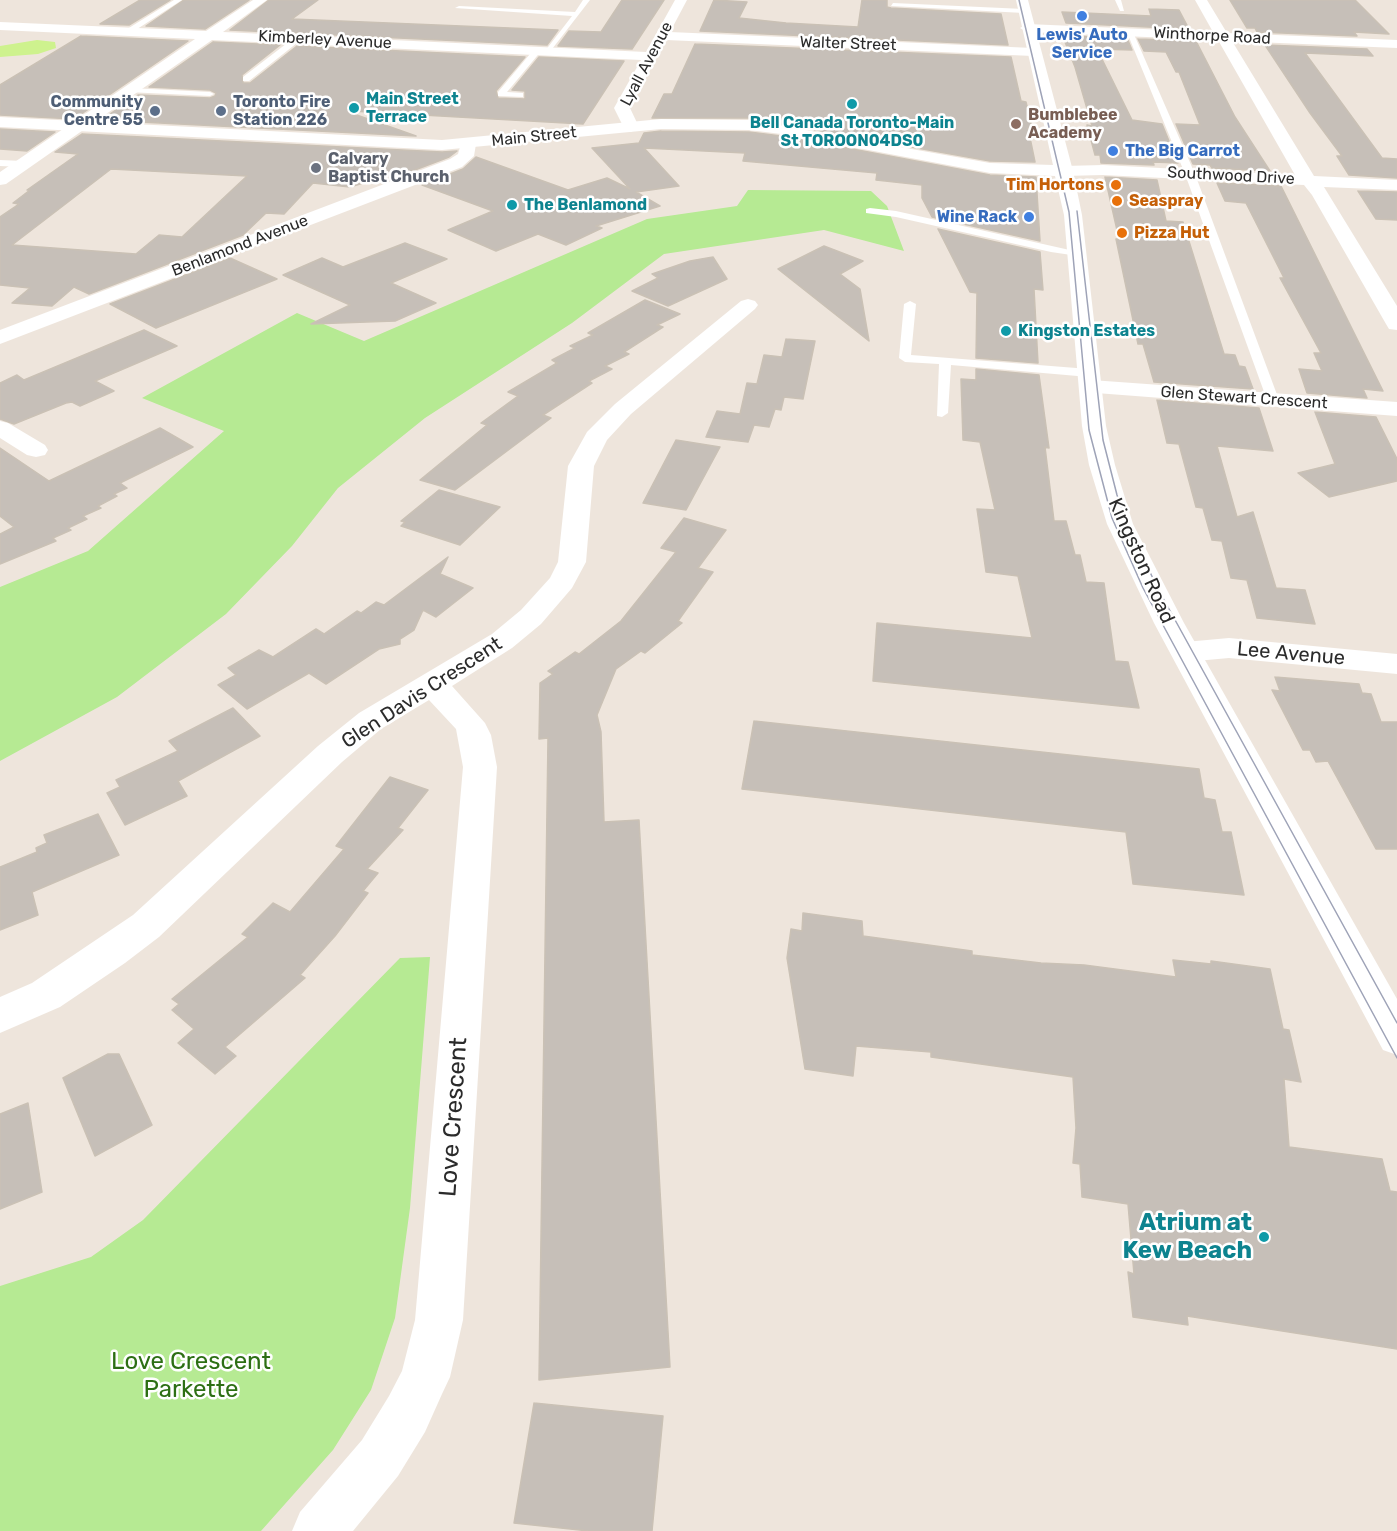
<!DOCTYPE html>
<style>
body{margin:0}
canvas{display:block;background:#eee5dc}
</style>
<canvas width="1397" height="1531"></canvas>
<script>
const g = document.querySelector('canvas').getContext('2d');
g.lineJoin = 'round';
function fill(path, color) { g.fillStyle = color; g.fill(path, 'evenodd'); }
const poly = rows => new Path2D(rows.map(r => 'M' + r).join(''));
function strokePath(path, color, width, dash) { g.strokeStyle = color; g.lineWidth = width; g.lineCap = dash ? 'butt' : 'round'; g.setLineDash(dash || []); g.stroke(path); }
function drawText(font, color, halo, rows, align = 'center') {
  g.font = font + ' Rubik,sans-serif'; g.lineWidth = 5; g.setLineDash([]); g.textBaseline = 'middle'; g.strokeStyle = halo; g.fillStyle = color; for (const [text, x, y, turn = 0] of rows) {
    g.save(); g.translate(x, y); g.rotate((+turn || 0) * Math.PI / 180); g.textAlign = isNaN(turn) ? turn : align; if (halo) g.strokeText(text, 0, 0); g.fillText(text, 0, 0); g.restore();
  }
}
const green = poly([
 [748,190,871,191,887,206,904,251,824,230,664,254,572,323,425,418,338,488,292,546,226,614,117,697,0,761,0,587,88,551,224,431,142,398,297,313,364,341,647,219,737,206],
 [430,957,410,1208,395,1318,371,1390,333,1450,261,1531,0,1531,0,1286,91,1257,143,1220,400,958]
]);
const pitch = poly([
 [37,40,55,42,56,48,38,54,0,57,0,46]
]);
const building = poly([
 [140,0,170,0,129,25,100,24,140,0],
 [184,0,249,0,205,29,146,26,184,0],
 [269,0,318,0,292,19,558,30,547,45,230,30,269,0],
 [622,0,664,0,632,49,558,46,569,31,601,32,622,0],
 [714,0,747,2,739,18,786,23,858,27,862,0,887,0,887,7,891,8,1001,14,1008,45,700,31,714,0],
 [1230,0,1355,0,1389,34,1354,32,1357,36,1257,32,1255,28,1247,28,1230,0],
 [1149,9,1179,10,1189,29,1066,23,1062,12,1151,16,1149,9],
 [81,36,188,41,74,119,0,115,0,85,81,36],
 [1070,36,1127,38,1132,50,1097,49,1132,120,1162,124,1178,163,1153,162,1154,165,1101,163,1100,155,1095,155,1087,125,1092,126,1075,67,1063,37,1070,36],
 [1138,39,1196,41,1235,117,1270,171,1212,168,1210,165,1193,164,1176,124,1200,125,1179,72,1176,72,1166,52,1144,51,1138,39],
 [213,42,280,45,242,75,243,83,250,83,297,46,525,57,496,91,498,98,525,99,525,91,512,90,539,57,624,61,583,124,351,111,351,113,416,136,101,120,138,95,210,98,215,96,216,93,210,90,149,87,213,42],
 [695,44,1011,57,1021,101,1026,102,1032,128,1028,128,1035,162,990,161,749,118,652,118,664,94,672,94,695,44],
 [1265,45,1367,49,1373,56,1305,53,1382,158,1397,159,1397,178,1349,175,1337,156,1342,156,1310,113,1265,45],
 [0,129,55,132,27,151,0,149,0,129],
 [661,131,749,132,789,137,990,175,1036,177,1040,241,932,217,922,198,922,185,876,180,877,173,743,161,745,153,644,148,679,186,636,192,660,206,596,226,602,228,566,245,538,234,496,251,448,230,493,211,422,185,463,169,476,157,568,190,607,178,630,189,592,148,639,143,644,133,661,131],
 [82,134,442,152,457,151,449,157,399,176,393,174,350,187,313,183,284,214,266,213,243,235,89,294,74,287,52,306,12,303,30,288,0,285,0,217,19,204,13,203,30,190,27,190,78,154,55,152,82,134],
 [111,169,247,176,182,237,159,235,136,254,12,245,111,169],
 [1105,177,1157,180,1166,221,1183,222,1224,354,1235,355,1239,366,1245,367,1253,389,1154,382,1143,344,1138,344,1116,239,1119,239,1105,177],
 [1217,183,1281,186,1383,391,1363,389,1367,398,1307,393,1299,369,1322,371,1314,353,1321,353,1280,278,1284,278,1246,203,1225,201,1217,183],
 [1358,191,1397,192,1397,220,1376,219,1358,191],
 [938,229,1040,252,1043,290,1034,289,1038,363,976,358,977,293,970,292,938,229],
 [405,243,447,259,391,283,436,303,395,321,311,324,350,305,283,275,322,258,343,267,405,243],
 [824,246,863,261,840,274,860,289,869,341,778,269,824,246],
 [713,257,727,279,668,306,632,291,658,278,652,274,690,261,713,257],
 [230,258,277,279,156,328,110,304,230,258],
 [645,300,680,314,657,325,663,327,624,352,629,354,605,366,612,369,589,381,592,383,543,415,551,418,455,490,420,480,487,425,481,423,518,396,508,392,557,363,552,360,575,348,570,346,593,335,588,333,645,300],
 [144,330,177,346,95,381,114,391,80,406,72,402,66,403,14,424,0,419,0,383,17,375,24,380,144,330],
 [786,339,815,341,803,399,784,397,781,410,775,409,769,427,754,425,748,442,706,437,717,411,740,414,747,383,757,384,764,355,782,357,786,339],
 [976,369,1039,375,1049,448,1045,447,1054,521,1066,521,1075,555,1080,555,1086,582,1104,583,1115,661,1128,662,1139,708,873,681,877,623,1032,638,1018,576,986,572,977,509,995,510,980,442,963,440,961,379,976,380,976,369],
 [1157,400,1259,408,1273,451,1217,446,1237,517,1253,512,1276,588,1305,590,1315,624,1257,618,1247,580,1231,578,1222,541,1212,540,1203,508,1196,507,1179,444,1167,443,1157,400],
 [1315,412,1376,417,1397,459,1397,481,1329,497,1298,473,1335,464,1315,412],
 [160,428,193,447,120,483,127,488,114,494,117,496,98,506,101,508,83,516,87,519,68,528,71,530,53,538,56,541,0,564,0,534,14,527,0,516,0,448,49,481,160,428],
 [676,440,720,447,686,510,643,503,676,440],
 [439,490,500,507,460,545,401,526,405,522,401,521,439,490],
 [684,518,726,530,698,568,713,572,678,621,682,623,645,653,641,651,616,669,597,715,601,732,604,822,639,820,670,1367,539,1380,548,738,539,739,540,683,553,674,548,671,575,652,579,654,621,621,676,552,661,548,684,518],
 [448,557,440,574,473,588,436,617,423,610,414,630,400,639,400,644,379,649,326,684,309,673,247,709,218,685,236,675,228,668,259,650,273,657,316,629,324,634,357,611,361,613,376,602,384,605,448,557],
 [1275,677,1359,684,1362,693,1371,694,1381,722,1397,722,1397,849,1376,849,1328,761,1316,762,1310,750,1303,750,1272,690,1280,691,1275,677],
 [233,708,260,736,178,781,187,796,125,825,107,793,120,787,116,780,178,751,169,741,233,708],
 [754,721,1199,769,1204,798,1215,800,1222,832,1231,832,1244,895,1133,884,1126,832,742,789,754,721],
 [390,777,428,790,398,828,403,830,367,869,378,873,363,891,368,893,335,936,300,975,305,978,225,1047,236,1056,215,1074,178,1043,194,1029,172,1010,179,1004,172,999,248,937,242,934,273,903,290,912,344,849,336,846,390,777],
 [98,814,119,855,32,892,38,915,0,930,0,867,37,852,36,848,47,843,44,835,98,814],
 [803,913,862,921,863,936,972,951,972,955,1041,963,1084,965,1176,977,1173,960,1211,964,1211,961,1270,969,1283,1029,1289,1030,1301,1082,1284,1079,1289,1147,1382,1159,1390,1191,1397,1192,1397,1349,1187,1316,1188,1325,1133,1317,1128,1272,1134,1274,1128,1204,1082,1197,1080,1164,1073,1163,1076,1128,1073,1077,931,1057,931,1052,856,1046,853,1076,805,1069,787,958,791,929,802,931,803,913],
 [108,1054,119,1054,152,1125,95,1156,63,1078,108,1054],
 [28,1103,42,1192,0,1209,0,1114,28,1103],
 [534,1403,663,1416,652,1531,589,1531,514,1523,534,1403]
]);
const lane = poly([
 [174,0,182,0,131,33,124,31,174,0],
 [583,0,590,0,549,53,545,51,572,16,455,8,459,6,575,12,583,0],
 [1115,0,1121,0,1124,11,1120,11,1115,0],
 [893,3,1024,9,1028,11,1024,13,891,6,893,3],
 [1126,30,1133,32,1195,174,1279,400,1277,403,1273,404,1267,400,1185,174,1126,30],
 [295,37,302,39,249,81,243,81,243,77,295,37],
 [535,48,542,50,507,92,523,93,523,97,498,96,498,92,535,48],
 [130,88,210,92,214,94,210,96,127,92,130,88],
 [0,160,23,161,28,164,23,167,0,166,0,160],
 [870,208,896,211,1083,253,1078,256,1051,252,896,217,866,213,866,209,870,208],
 [910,301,916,304,911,355,1089,369,1095,373,1089,377,951,365,948,413,942,417,937,416,939,364,905,362,899,358,904,304,910,301]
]);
const street = poly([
 [253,0,267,0,223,32,646,52,675,0,687,0,670,32,1033,48,1040,52,1033,56,666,40,630,108,639,127,631,132,625,130,614,108,641,60,212,40,6,184,0,185,0,172,195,39,0,30,0,22,206,31,253,0],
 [1195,0,1207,0,1227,33,1397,40,1397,48,1232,41,1314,176,1397,180,1397,190,1324,187,1397,306,1397,330,1389,329,1386,324,1312,195,1304,185,1103,175,1064,176,1055,171,1064,166,1103,165,1295,175,1218,40,1027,32,1020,28,1027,24,1213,32,1195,0],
 [468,139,476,144,474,156,462,167,0,344,0,330,450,159,458,154,462,140,468,139],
 [748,299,755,301,758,305,755,309,631,414,607,440,594,466,586,562,572,588,541,624,512,648,452,686,485,723,491,735,497,767,463,1320,450,1377,442,1394,425,1432,398,1476,353,1531,292,1531,300,1512,362,1440,389,1396,402,1371,415,1320,463,767,456,729,429,700,381,729,342,762,159,937,125,963,60,1007,0,1033,0,997,32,983,133,915,318,746,359,713,492,634,521,610,550,578,558,562,568,466,587,432,615,404,741,301,748,299],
 [1091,380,1397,402,1397,416,1083,392,1080,387,1083,382,1091,380],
 [0,421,8,423,45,445,48,450,45,455,36,457,27,455,0,438,0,421],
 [1229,638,1397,654,1397,674,1229,658,1185,662,1174,659,1170,652,1174,645,1185,642,1229,638]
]);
const secondary = poly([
 [1016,0,1028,0,1073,171,1082,215,1106,426,1115,465,1133,524,1184,623,1397,999,1397,1055,1383,1050,1154,623,1107,524,1089,465,1082,426,1064,215,1055,176,990,173,789,135,749,130,661,129,442,150,0,127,0,117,442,140,661,119,749,120,990,163,1053,165,1016,0]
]);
const tram = poly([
 [1019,0,1069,212,1089,430,1112,518,1143,588,1397,1058],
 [1077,211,1103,440,1117,495,1129,528,1158,589,1397,1023]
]);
const markers = [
 [1082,16,6,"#3f7fe0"],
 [852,104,6,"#0f9aa8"],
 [354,108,6,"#0f9aa8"],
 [155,111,6,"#5c6f8a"],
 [221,111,6,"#5c6f8a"],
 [1016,124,6,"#8d6e63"],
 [1113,151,6,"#3f7fe0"],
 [316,168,6,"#6b7280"],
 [1116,185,6,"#e8710a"],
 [1117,201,6,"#e8710a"],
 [512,205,6,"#0f9aa8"],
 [1029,217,6,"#3f7fe0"],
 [1122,233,6,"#e8710a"],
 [1006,331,6,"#0f9aa8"],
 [1264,1237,6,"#0f9aa8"]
];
const farShopnames = [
 ["Lewis' Auto",1082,35],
 ["Service",1082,53],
 ["The Big Carrot",1125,151,"left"],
 ["Wine Rack",1017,217,"right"]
];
const farStreetnames = [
 ["Winthorpe Road",1212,36,3],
 ["Kimberley Avenue",325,40,3],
 ["Walter Street",848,44,2],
 ["Lyall Avenue",647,64,-62],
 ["Main Street",534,137,-6],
 ["Southwood Drive",1231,176,3],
 ["Benlamond Avenue",240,246,-21],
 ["Glen Stewart Crescent",1244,398,4]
];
const farCulturenames = [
 ["Main Street",366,99],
 ["Terrace",366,117],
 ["Bell Canada Toronto-Main",852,123,"center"],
 ["St TOROON04DS0",852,141,"center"],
 ["The Benlamond",524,205],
 ["Kingston Estates",1018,331]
];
const farServicenames = [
 ["Community",143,102],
 ["Centre 55",143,120],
 ["Toronto Fire",233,102,"left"],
 ["Station 226",233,120,"left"]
];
const farEducationnames = [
 ["Bumblebee",1028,115],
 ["Academy",1028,133]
];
const farWorshipnames = [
 ["Calvary",328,159],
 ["Baptist Church",328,177]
];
const farFoodnames = [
 ["Tim Hortons",1104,185,"right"],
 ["Seaspray",1129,201],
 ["Pizza Hut",1134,233]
];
const streetNames = [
 ["Kingston Road",1141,561,66],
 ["Lee Avenue",1291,654,5],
 ["Glen Davis Crescent",422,693,-33]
];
const nearStreetnames = [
 ["Love Crescent",454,1117,-86]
];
const nearCulturenames = [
 ["Atrium at",1252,1223],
 ["Kew Beach",1252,1251]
];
const nearParknames = [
 ["Love Crescent",191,1362],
 ["Parkette",191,1390]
];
fill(green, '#b6ea93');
fill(pitch, '#cef28e');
fill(building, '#c6bfb8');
strokePath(building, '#cac1b5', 1.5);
fill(lane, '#fff');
fill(street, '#fff');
fill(secondary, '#fff');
strokePath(tram, '#9ea3b7', 1.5);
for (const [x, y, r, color] of markers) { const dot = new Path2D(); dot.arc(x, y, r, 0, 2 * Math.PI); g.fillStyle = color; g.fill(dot); strokePath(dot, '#fff', 2); }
drawText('bold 16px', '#366cbe', '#fff', farShopnames);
drawText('16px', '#2b2b2b', '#fff', farStreetnames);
drawText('bold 16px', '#0d838f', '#fff', farCulturenames, 'left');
drawText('bold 16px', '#4e5e75', '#fff', farServicenames, 'right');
drawText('bold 16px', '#785e54', '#fff', farEducationnames, 'left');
drawText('bold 16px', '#5b616d', '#fff', farWorshipnames, 'left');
drawText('bold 16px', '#c56008', '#fff', farFoodnames, 'left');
drawText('20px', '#2b2b2b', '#fff', streetNames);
drawText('24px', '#2b2b2b', '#fff', nearStreetnames);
drawText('bold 24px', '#0d838f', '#fff', nearCulturenames, 'right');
drawText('24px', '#2d6f14', '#fff', nearParknames);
</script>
